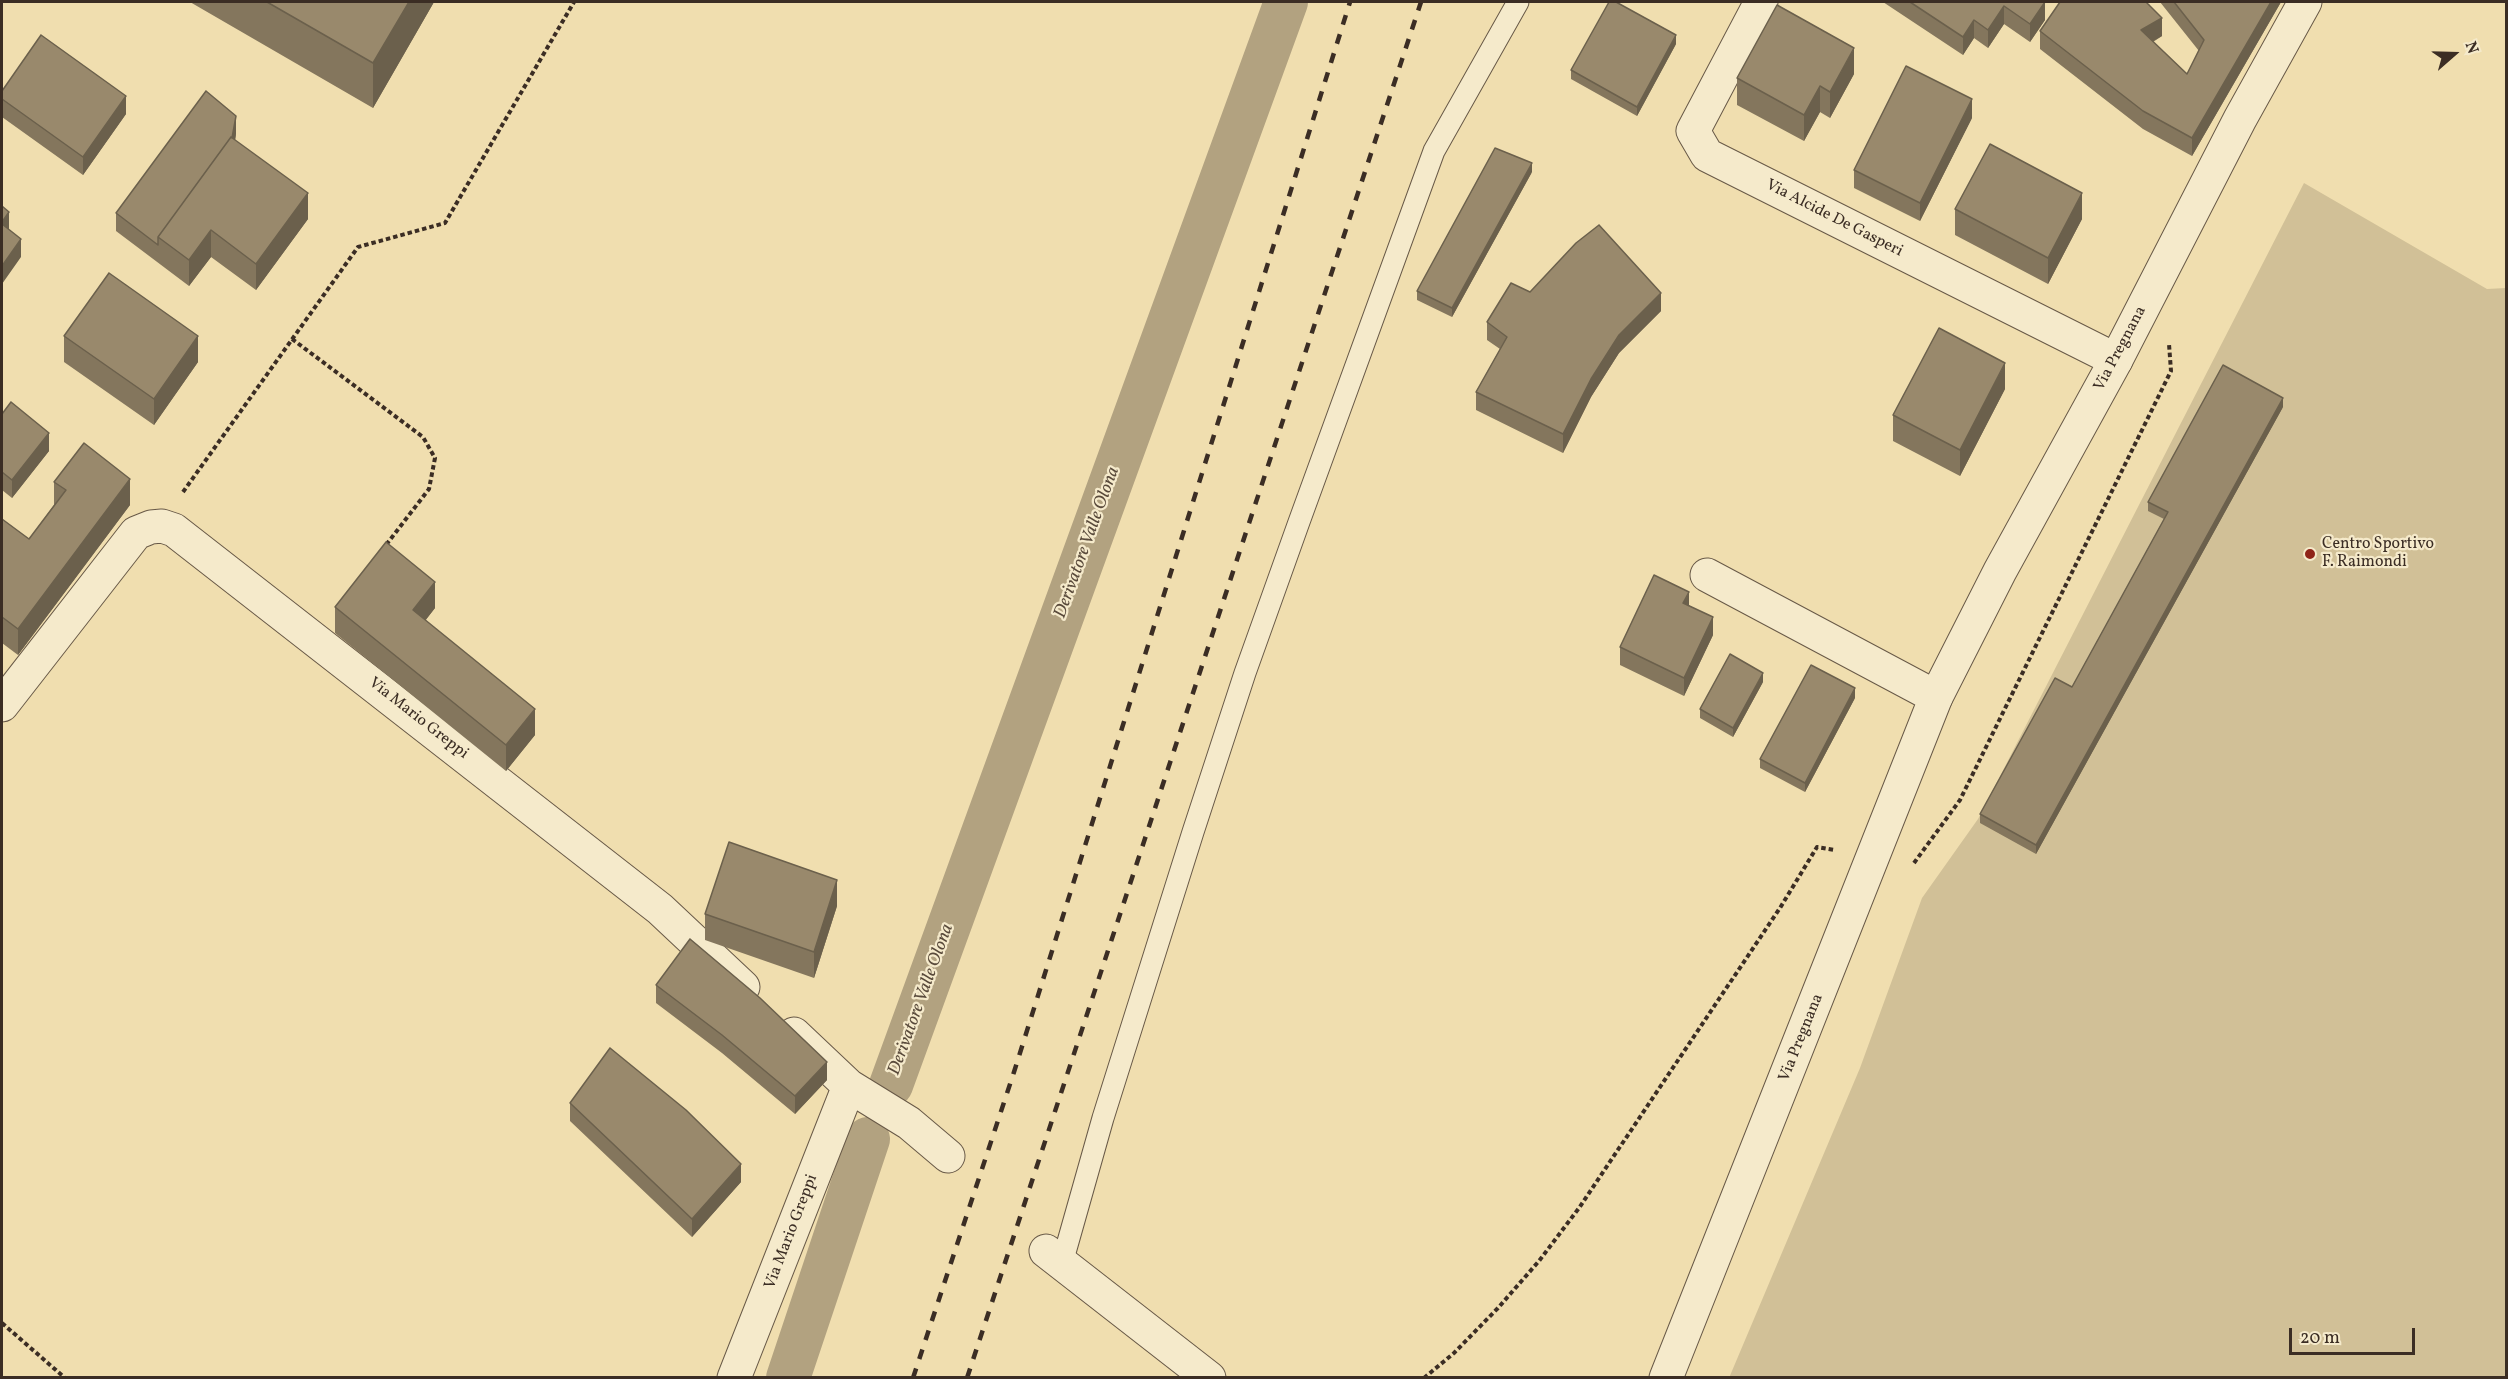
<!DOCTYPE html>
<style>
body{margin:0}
#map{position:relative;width:2508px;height:1379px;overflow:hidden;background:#f0deaf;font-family:Vollkorn,serif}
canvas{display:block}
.frame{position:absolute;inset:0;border:3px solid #3b2d24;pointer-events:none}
.north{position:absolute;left:2424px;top:24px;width:60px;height:60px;-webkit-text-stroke:4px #f5eacb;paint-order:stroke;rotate:70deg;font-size:16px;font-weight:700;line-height:24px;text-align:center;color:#3b2d24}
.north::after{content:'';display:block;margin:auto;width:21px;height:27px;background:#3b2d24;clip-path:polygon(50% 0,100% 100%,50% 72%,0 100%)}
.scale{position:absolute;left:2289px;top:1328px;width:126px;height:27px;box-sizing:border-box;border:3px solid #3b2d24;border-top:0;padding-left:8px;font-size:18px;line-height:21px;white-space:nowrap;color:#3b2d24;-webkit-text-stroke:4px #f5eacb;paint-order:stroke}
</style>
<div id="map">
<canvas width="2508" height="1379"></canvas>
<div class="frame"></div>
<div class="north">N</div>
<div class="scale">20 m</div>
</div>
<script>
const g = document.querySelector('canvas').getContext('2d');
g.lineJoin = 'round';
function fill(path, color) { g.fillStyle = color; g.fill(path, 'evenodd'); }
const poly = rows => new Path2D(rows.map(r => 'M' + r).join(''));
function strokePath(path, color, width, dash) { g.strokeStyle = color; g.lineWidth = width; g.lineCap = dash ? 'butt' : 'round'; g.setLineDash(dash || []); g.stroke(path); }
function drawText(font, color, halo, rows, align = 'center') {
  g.font = font + ' Vollkorn,serif'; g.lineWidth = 4.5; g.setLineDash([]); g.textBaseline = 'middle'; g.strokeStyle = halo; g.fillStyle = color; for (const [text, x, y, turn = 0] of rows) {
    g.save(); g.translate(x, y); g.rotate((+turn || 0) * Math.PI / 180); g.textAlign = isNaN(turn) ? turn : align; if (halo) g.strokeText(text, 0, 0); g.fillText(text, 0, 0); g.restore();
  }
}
const green = poly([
 [2304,183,2487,289,2506,288,2506,1377,1729,1378,1860,1068,1922,898,1978,819]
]);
const canal = poly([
 [891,1085,1286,2],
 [788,1378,868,1139]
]);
const path = poly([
 [292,339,423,437,435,458,429,489,386,545],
 [183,492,358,247,445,223,574,2],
 [1914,863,1960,800,2171,371,2169,344],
 [2,1323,65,1378],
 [1424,1378,1454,1353,1498,1308,1539,1261,1579,1208,1780,908,1817,847,1835,850]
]);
const service = poly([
 [1062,1263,1103,1118,1193,832,1245,673,1299,522,1434,151,1518,2]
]);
const minor = poly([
 [1761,2,1693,131,1707,155,2116,360],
 [1707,575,1936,697],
 [2,705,136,533,151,527,162,526,174,530,660,909,743,987],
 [849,1086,909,1123,948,1156],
 [1046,1251,1209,1378],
 [734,1378,849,1086,794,1034]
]);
const tertiary = poly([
 [1666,1378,1936,697,2000,571,2116,360,2240,119,2305,2]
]);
const rail = poly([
 [913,1378,1014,1072,1350,2],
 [967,1378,1421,2]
]);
const wall = poly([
 [190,2,434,2,373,108],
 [1883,2,2045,2,2045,20,2030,42,2004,24,1988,48,1974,38,1963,55],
 [2160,2,2281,2,2192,156,2143,129,2040,49,2040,31,2149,4,2162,36,2153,42,2187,74,2199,51],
 [1676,44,1637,116,1571,79,1571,70],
 [1854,74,1830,118,1820,112,1804,141,1737,105,1737,78],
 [2,91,126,114,83,175,2,117],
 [1972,118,1920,221,1854,188,1854,170],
 [236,134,235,141,308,219,256,290,211,257,189,286,116,231,116,213],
 [1532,172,1452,317,1417,300,1417,291],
 [1955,209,2082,219,2048,284,1955,235],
 [1530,292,1661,311,1619,353,1591,397,1563,453,1476,410,1476,392,1500,349,1487,340,1487,322],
 [64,336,198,362,154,425,64,362],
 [2005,389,1960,476,1893,441,1893,415],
 [2283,407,2036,854,1980,823,1980,814,2072,687,2164,519,2148,511,2148,502],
 [2,414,49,451,12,498,2,490],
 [54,482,130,505,18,655,2,643,2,519,29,539,54,505],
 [1689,605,1713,635,1684,696,1620,665,1620,647],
 [335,607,435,608,425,621,535,735,506,771,335,633],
 [1763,682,1733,737,1700,718,1700,709],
 [1855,698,1805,792,1760,768,1760,759],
 [837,906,814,978,705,940,705,914],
 [656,985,827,1080,795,1114,722,1053,656,1003],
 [570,1103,741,1182,692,1237,570,1121]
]);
const shadedWall = poly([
 [409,2,434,2,373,108,373,63],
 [2045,2,2045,20,2030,42,2030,24],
 [2271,2,2281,2,2192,156,2192,138],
 [2004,6,2004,24,1988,48,1988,30],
 [2162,18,2162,36,2141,48,2141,30],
 [1974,20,1974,38,1963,55,1963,37],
 [1676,35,1676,44,1637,116,1637,107],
 [1854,48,1854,74,1830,118,1830,92],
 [1820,86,1820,112,1804,141,1804,115],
 [126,96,126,114,83,175,83,157],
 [1972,99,1972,118,1920,221,1920,203],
 [236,116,236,134,231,164,171,246],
 [1532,163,1532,172,1452,317,1452,308],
 [308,193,308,219,256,290,256,264],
 [2082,193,2082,219,2048,284,2048,258],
 [9,212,9,230,2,240,2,222],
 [211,230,211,257,189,286,189,260],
 [21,239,21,257,2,284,2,266],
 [1661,293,1661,311,1619,353,1591,397,1563,453,1563,434,1591,379,1619,335],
 [198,336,198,362,154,425,154,399],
 [2005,363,2005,389,1960,476,1960,450],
 [2283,398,2283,407,2036,854,2036,845],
 [49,433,49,451,12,498,12,480],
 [130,479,130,505,18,655,18,629],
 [435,582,435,608,413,636,413,610],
 [1689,592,1689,610,1683,603],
 [1713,617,1713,635,1684,696,1684,678],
 [1763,673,1763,682,1733,737,1733,728],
 [1855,688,1855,698,1805,792,1805,783],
 [535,709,535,735,506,771,506,745],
 [837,880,837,906,814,978,814,952],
 [827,1062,827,1080,795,1114,795,1096],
 [741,1164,741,1182,692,1237,692,1219]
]);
const building = poly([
 [267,2,409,2,373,63,267,2],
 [1609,2,1616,2,1676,35,1637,107,1571,70,1609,2],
 [1910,2,2045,2,2030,24,2004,6,1988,30,1974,20,1963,37,1910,2],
 [2060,2,2146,2,2162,18,2141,30,2187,74,2204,40,2174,2,2271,2,2192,138,2143,111,2040,31,2060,2],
 [1777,5,1854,48,1830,92,1820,86,1804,115,1737,78,1777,5],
 [41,35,126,96,83,157,2,99,2,91,41,35],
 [1906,66,1972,99,1920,203,1854,170,1906,66],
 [206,91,236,116,232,138,231,137,158,237,158,245,116,213,206,91],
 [231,137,308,193,256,264,211,230,189,260,158,237,231,137],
 [1990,144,2082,193,2048,258,1955,209,1990,144],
 [1495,148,1532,163,1452,308,1417,291,1495,148],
 [2,206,9,212,2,222,2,206],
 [2,224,21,239,2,266,2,224],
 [1599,225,1661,293,1619,335,1591,379,1563,434,1476,392,1507,337,1487,322,1511,283,1530,292,1576,243,1599,225],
 [109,273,198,336,154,399,64,336,109,273],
 [1939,328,2005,363,1960,450,1893,415,1939,328],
 [2223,365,2283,398,2036,845,1980,814,2055,678,2072,687,2168,512,2148,502,2223,365],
 [11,402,49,433,12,480,2,472,2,414,11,402],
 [84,443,130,479,18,629,2,617,2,519,29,539,66,490,54,482,84,443],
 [386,542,435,582,413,610,535,709,506,745,335,607,386,542],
 [1654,575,1689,592,1683,603,1713,617,1684,678,1620,647,1654,575],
 [1730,654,1763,673,1733,728,1700,709,1730,654],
 [1811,665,1855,688,1805,783,1760,759,1811,665],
 [729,842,837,880,814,952,705,914,729,842],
 [690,939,760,998,827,1062,795,1096,722,1035,656,985,690,939],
 [610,1048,686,1110,741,1164,692,1219,570,1103,610,1048]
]);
const markers = [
 [2310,554,6,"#8f2418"]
];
const streetNames = [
 ["Via Alcide De Gasperi",1834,219,27],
 ["Via Pregnana",2121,349,-62],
 ["Via Mario Greppi",418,719,38],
 ["Via Pregnana",1802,1038,-68],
 ["Via Mario Greppi",792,1232,-69]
];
const poiNames = [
 ["Centro Sportivo",2322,545],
 ["F. Raimondi",2322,563]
];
const waterNames = [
 ["Derivatore Valle Olona",1088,543,-70],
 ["Derivatore Valle Olona",922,1000,-70]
];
fill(green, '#d1c097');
strokePath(canal, '#b2a280', 44);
strokePath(service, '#685947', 23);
strokePath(minor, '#685947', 35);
strokePath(tertiary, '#685947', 35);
strokePath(path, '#3b2d24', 4, [4.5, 3]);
strokePath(service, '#f5eacb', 21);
strokePath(minor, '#f5eacb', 33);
strokePath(tertiary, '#f5eacb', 33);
strokePath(rail, '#3b2d24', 4.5, [10, 10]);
fill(wall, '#84765d');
fill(shadedWall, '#6b604c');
fill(building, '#99896c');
strokePath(building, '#6b604c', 1.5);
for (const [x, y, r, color] of markers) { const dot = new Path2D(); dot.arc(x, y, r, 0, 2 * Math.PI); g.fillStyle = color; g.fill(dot); strokePath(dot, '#f5eacb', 2); }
drawText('16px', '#3b2d24', '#f5eacb', streetNames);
drawText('16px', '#3b2d24', '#f5eacb', poiNames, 'left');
drawText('italic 18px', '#594a3b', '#f5eacb', waterNames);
</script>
